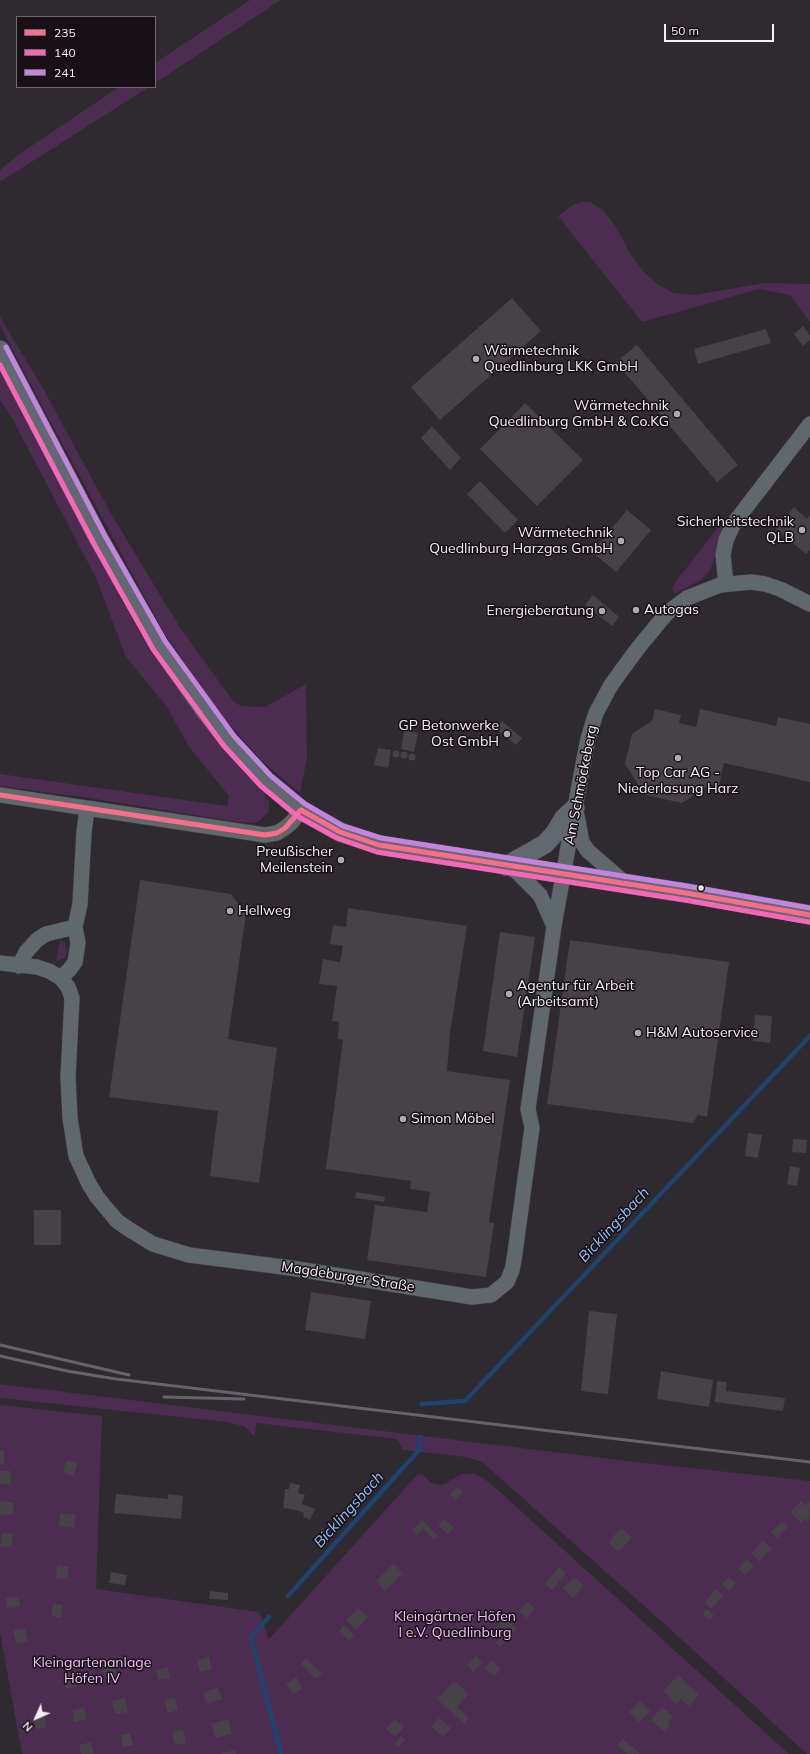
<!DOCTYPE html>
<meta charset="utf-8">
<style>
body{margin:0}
#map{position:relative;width:810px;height:1754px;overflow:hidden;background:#2f2930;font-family:Mulish,sans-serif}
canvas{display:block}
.legend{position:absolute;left:16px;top:16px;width:140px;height:72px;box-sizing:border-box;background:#171117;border:1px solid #706971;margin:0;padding:5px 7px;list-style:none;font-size:12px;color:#f6eef7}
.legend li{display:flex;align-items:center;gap:8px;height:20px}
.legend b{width:20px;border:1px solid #706971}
.north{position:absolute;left:16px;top:1698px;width:40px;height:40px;-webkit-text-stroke:3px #171117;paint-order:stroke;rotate:225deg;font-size:11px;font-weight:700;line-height:16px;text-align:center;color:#f6eef7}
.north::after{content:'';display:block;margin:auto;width:14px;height:18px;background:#f6eef7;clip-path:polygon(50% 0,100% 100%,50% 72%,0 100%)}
.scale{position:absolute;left:664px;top:24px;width:110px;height:18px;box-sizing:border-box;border:2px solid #f6eef7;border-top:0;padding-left:5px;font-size:12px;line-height:14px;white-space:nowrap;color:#f6eef7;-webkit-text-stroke:3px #171117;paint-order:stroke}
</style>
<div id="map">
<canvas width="810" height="1754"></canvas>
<ul class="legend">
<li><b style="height:5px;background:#fb6d88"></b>235</li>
<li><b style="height:5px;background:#fa66b7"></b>140</li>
<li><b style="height:5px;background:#c483df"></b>241</li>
</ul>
<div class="north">N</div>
<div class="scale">50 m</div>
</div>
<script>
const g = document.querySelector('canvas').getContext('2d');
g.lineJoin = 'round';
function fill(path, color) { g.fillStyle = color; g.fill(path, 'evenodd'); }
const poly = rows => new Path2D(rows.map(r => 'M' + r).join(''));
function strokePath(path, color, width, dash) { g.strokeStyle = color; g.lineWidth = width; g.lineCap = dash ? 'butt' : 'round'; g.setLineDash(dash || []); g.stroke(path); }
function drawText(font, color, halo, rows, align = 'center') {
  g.font = font + ' Mulish,sans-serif'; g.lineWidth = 3; g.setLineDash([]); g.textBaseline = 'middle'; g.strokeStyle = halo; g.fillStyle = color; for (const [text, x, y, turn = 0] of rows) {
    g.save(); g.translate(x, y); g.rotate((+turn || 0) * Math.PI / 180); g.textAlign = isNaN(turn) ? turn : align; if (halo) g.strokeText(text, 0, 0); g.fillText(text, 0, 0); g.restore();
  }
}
const green = poly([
 [250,0,281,0,155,83,155,63],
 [119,87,149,87,0,182,0,170,18,155],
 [582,202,590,202,604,211,617,229,631,255,644,272,657,284,674,293,694,295,765,283,810,284,810,322,790,295,759,289,642,322,558,216,571,206],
 [0,317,44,390,110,512,179,626,233,701,241,706,265,707,306,684,307,758,300,793,261,760,219,713,164,633,40,402,0,325],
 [0,370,141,635,196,715,244,772,263,792,269,802,269,812,259,821,253,823,238,822,89,798,0,786,0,774,227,806,229,796,189,747,167,707,126,657,96,578,13,420,0,400],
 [720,525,724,527,710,571,701,580,674,594,672,589,677,580],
 [60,940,65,943,67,953,65,958,56,961],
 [0,1384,627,1461,810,1481,810,1754,807,1754,670,1629,482,1462,466,1457,403,1450,397,1439,256,1423,255,1436,243,1426,227,1422,0,1398],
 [0,1405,102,1416,96,1589,259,1612,269,1639,417,1475,422,1474,431,1483,442,1485,462,1474,475,1474,489,1482,789,1754,22,1754,0,1632]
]);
const stream = poly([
 [422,1404,465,1401,810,1036],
 [288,1596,419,1450,420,1437],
 [269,1617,251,1637,281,1754]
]);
const building = poly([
 [512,298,541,331,440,420,411,387],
 [803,326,810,335,810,340,803,346,794,334],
 [766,329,771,343,698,364,694,349],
 [637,345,738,465,717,482,616,362],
 [525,403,583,460,537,506,480,449],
 [432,426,461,458,450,470,421,438],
 [480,481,518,520,505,533,467,494],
 [794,507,807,519,810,515,810,550,806,554,776,529],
 [627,510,651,530,616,572,592,552],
 [593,595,619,617,612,626,585,605],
 [655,709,681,715,679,723,696,727,700,709,776,726,778,717,810,724,810,782,724,763,719,786,711,784,682,803,645,795,625,764,632,734,652,721],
 [502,721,522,738,516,745,496,729],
 [404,730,418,733,414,752,401,749],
 [378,748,391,750,388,768,374,765],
 '392.5 754a3.5 3.5 0 1 1 7 0a3.5 3.5 0 1 1-7 0Z',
 '400.5 755a3.5 3.5 0 1 1 7 0a3.5 3.5 0 1 1-7 0Z',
 '408.5 757a3.5 3.5 0 1 1 7 0a3.5 3.5 0 1 1-7 0Z',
 [140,880,231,894,246,914,228,1039,277,1048,259,1183,210,1176,218,1111,109,1097],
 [348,908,467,926,450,1033,447,1071,510,1080,489,1222,494,1223,486,1277,367,1260,375,1205,427,1212,430,1192,410,1189,411,1181,326,1169,343,1040,338,1039,339,1022,332,1021,337,986,319,984,323,959,340,962,343,946,330,944,333,925,346,927],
 [500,932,535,937,517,1057,483,1051],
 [570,940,729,962,707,1117,698,1115,693,1123,547,1104],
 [755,1015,772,1016,770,1043,753,1041],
 [748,1133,762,1135,758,1158,745,1156],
 [793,1139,807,1140,806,1153,792,1152],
 [790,1166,800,1168,797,1186,787,1184],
 [356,1192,385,1197,384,1202,355,1198],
 [34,1210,61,1210,61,1245,34,1245],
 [311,1292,371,1301,365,1339,305,1330],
 [589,1311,617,1314,608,1394,581,1391],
 [661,1371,713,1380,709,1407,657,1399],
 [717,1381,727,1382,726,1391,785,1398,783,1411,715,1402],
 [0,1451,4,1451,4,1464,0,1464],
 [66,1460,77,1463,74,1476,63,1473],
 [0,1471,11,1471,10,1485,0,1484],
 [290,1483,300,1485,298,1493,305,1495,302,1504,315,1509,310,1520,303,1517,304,1513,296,1510,283,1508,285,1489,289,1489],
 [457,1487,463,1492,455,1500,450,1494],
 [116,1494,168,1499,168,1494,183,1496,181,1519,114,1513],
 [0,1501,14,1503,12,1515,0,1514],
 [801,1501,805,1506,810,1501,809,1522,805,1518,801,1523,790,1512],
 [60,1513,76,1515,74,1528,59,1526],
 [444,1519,454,1527,448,1534,438,1526],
 [422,1520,438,1536,434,1540,423,1529,417,1536,412,1530],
 [782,1521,788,1527,777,1538,771,1532],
 [621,1528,632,1537,619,1552,608,1542],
 [2,1533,13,1534,11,1547,0,1546],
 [763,1541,771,1549,759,1561,751,1553],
 [747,1560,754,1566,745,1575,738,1569],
 [393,1564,403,1573,385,1591,376,1581],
 [57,1565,69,1567,67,1579,56,1578],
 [559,1567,566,1573,552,1590,544,1584],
 [111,1572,127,1575,125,1585,109,1583],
 [574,1577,584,1586,573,1598,563,1588],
 [729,1577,736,1583,729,1591,722,1584],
 [716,1589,723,1596,711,1609,704,1603],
 [210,1591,228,1593,228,1600,209,1599],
 [19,1597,20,1607,7,1608,6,1598],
 [527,1602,535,1609,526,1618,519,1611],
 [53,1604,63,1605,61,1618,51,1616],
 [358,1608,368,1617,356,1630,346,1620],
 [706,1609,714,1615,710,1620,703,1614],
 [505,1617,517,1629,500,1647,496,1643,502,1637,494,1629],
 [344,1625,354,1635,349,1641,339,1631],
 [25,1628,28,1641,16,1643,13,1630],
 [476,1656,482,1663,473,1672,467,1665],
 [209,1657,212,1669,200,1672,197,1660],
 [306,1658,322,1673,316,1679,301,1664],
 [492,1661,501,1668,495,1676,485,1668],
 [114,1663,117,1676,105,1678,102,1666],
 [168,1667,170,1678,158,1680,156,1670],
 [74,1674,76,1687,66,1689,63,1676],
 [678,1675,699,1695,689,1706,681,1699,676,1704,663,1691],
 [296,1677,303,1688,293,1695,286,1684],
 [454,1681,469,1694,457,1707,469,1718,464,1724,437,1699],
 [218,1688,222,1699,206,1704,203,1692],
 [175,1697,178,1710,168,1713,164,1700],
 [125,1698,128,1712,115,1714,112,1701],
 [640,1701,650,1711,639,1722,629,1712],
 [84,1707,87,1719,74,1722,72,1710],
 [662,1707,673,1716,668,1723,670,1725,665,1732,651,1720],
 [44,1715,46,1727,36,1729,34,1717],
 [439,1718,451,1728,443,1737,431,1727],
 [228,1719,232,1734,215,1738,211,1724],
 [395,1719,404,1727,395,1737,386,1729],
 [183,1729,186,1743,175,1745,172,1732],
 [130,1733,133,1745,123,1747,121,1735],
 [401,1736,405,1740,399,1747,395,1743],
 [623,1739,640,1754,627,1754,617,1745],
 [91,1742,94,1754,81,1754,79,1745],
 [235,1750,236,1754,221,1754,221,1753]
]);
const minor = poly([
 [726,584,723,555,726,540,734,523,810,424],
 [0,795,265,835,277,833,285,828,292,822,301,810],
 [577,816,582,842,588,851,625,883],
 [506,866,516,871,540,895,554,926],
 [75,927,80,904,84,832,87,809],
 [0,963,37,967,49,971,61,978,68,987,72,998,68,1077,70,1118,76,1156,89,1184,97,1197,117,1221,130,1230,153,1244,189,1255,291,1268,472,1297,491,1295,507,1282,512,1270,514,1260,532,1128,528,1109,554,926,580,780,588,739,596,713,611,685,638,648,667,613,687,598,720,585,751,582,765,584,780,589,810,604],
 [19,966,26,952,37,940,46,934,75,927,78,943,75,962,70,969,61,978]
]);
const major = poly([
 [0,350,99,539,159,645,204,709,229,741,266,781,301,810,340,832,379,845,686,893,810,915],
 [506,866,545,844,555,833,564,818,575,808]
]);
const rail = poly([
 [0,1345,129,1375],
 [0,1356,67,1371,116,1379,810,1462],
 [164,1397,244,1399]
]);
const bus1 = poly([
 [0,795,265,835,277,833,285,828,301,810],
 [301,810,340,832,379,845,686,893,810,915]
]);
const bus2 = poly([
 [0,365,93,542,153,649,224,746,261,786,297,816,337,838,377,852,685,900,809,922]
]);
const bus3 = poly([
 [6,347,105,536,165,641,234,736,271,776,305,804,343,826,381,838,687,886,810,908]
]);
const markers = [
 [476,359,4,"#b0a9b1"],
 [677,414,4,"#b0a9b1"],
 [802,530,4,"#b0a9b1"],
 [621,541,4,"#b0a9b1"],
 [636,610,4,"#b0a9b1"],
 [602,611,4,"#b0a9b1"],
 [507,734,4,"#b0a9b1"],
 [678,758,4,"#b0a9b1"],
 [341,860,4,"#b0a9b1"],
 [701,888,3.5,"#f6eef7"],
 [230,911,4,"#b0a9b1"],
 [509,994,4,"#b0a9b1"],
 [638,1033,4,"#b0a9b1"],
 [403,1119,4,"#b0a9b1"]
];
const poiNames = [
 ["Wärmetechnik",484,351],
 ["Quedlinburg LKK GmbH",484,367],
 ["Wärmetechnik",669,406,"right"],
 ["Quedlinburg GmbH & Co.KG",669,422,"right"],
 ["Sicherheitstechnik",794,522,"right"],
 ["QLB",794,538,"right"],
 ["Wärmetechnik",613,533,"right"],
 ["Quedlinburg Harzgas GmbH",613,549,"right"],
 ["Autogas",644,610],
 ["Energieberatung",594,611,"right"],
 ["GP Betonwerke",499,726,"right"],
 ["Ost GmbH",499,742,"right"],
 ["Top Car AG -",678,773,"center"],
 ["Niederlasung Harz",678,789,"center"],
 ["Preußischer",333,852,"right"],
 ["Meilenstein",333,868,"right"],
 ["Hellweg",238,911],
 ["Agentur für Arbeit",517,986],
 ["(Arbeitsamt)",517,1002],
 ["H&M Autoservice",646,1033],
 ["Simon Möbel",411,1119]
];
const streetNames = [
 ["Am Schmöckeberg",581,785,-79],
 ["Magdeburger Straße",348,1277,9]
];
const parkNames = [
 ["Kleingärtner Höfen",455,1617],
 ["I e.V. Quedlinburg",455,1633],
 ["Kleingartenanlage",92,1663],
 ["Höfen IV",92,1679]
];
const waterNames = [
 ["Bicklingsbach",614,1225,-47],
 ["Bicklingsbach",349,1510,-48]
];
fill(green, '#4c2c50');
strokePath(stream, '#1d4370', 4.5);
fill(building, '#464248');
strokePath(minor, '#4a454b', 16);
strokePath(major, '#4a454b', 20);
strokePath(minor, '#5f696c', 15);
strokePath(major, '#5f696f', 19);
strokePath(rail, '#64646a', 3);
strokePath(bus1, '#fb6d88', 5);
strokePath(bus2, '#fa66b7', 5);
strokePath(bus3, '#c483df', 5);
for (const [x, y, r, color] of markers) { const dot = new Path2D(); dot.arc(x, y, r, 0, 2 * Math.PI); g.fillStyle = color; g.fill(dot); strokePath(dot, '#171117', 1.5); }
drawText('14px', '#f6eef7', '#171117', poiNames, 'left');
drawText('14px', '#f6eef7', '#171117', streetNames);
drawText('14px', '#f4befa', '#171117', parkNames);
drawText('italic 15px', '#90c2fd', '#171117', waterNames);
</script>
